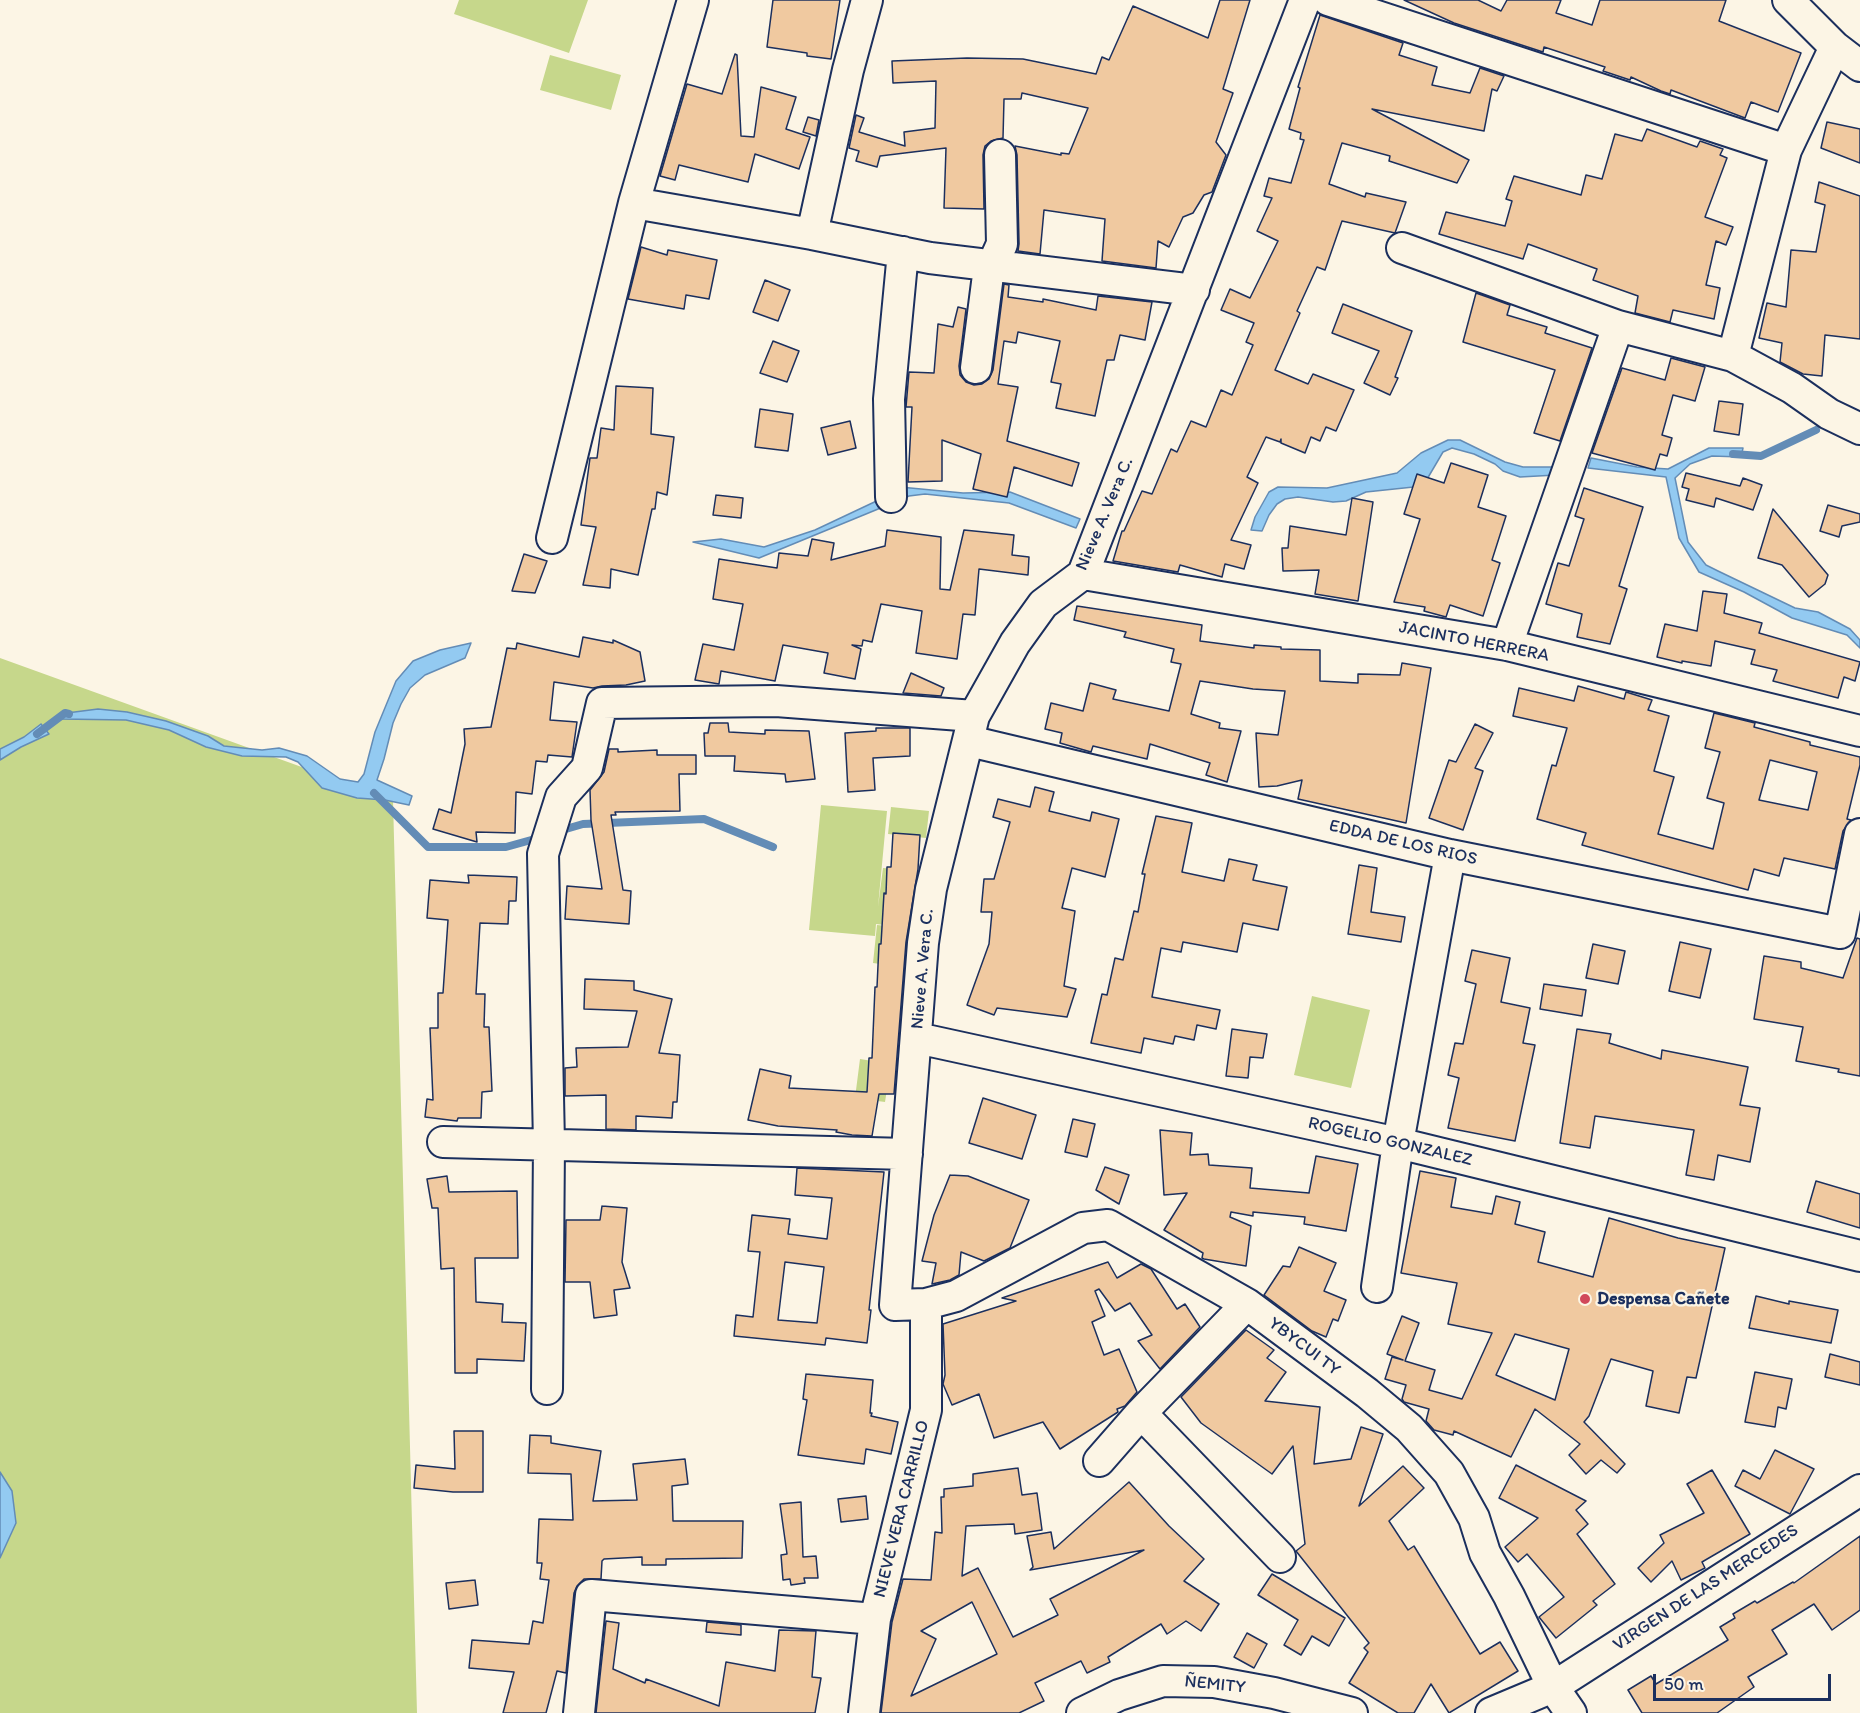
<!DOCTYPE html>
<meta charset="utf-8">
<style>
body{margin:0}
#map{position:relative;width:1860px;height:1713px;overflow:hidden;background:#fcf5e5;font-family:Itim,sans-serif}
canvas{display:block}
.scale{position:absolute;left:1653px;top:1674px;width:178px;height:27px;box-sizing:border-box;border:3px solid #1b2f5e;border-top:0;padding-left:8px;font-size:18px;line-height:21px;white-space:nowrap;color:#1b2f5e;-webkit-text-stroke:4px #fcf5e5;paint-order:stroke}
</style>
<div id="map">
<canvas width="1860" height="1713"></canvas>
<div class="scale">50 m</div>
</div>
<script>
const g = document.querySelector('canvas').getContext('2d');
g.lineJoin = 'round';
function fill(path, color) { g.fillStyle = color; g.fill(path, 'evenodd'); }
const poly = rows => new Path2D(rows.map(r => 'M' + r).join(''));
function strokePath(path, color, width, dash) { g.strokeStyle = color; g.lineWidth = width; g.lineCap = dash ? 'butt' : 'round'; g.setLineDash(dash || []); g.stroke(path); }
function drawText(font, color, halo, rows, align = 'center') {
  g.font = font + ' Itim,sans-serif'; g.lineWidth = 4.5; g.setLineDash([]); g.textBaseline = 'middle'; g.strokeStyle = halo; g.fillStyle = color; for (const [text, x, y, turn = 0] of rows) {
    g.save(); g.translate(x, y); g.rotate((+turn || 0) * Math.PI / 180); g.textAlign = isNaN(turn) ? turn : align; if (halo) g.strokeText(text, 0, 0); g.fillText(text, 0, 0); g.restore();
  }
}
const green = poly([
 [459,0,588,0,569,53,454,14],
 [550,55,621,75,611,110,540,90],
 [0,658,393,800,417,1713,0,1713],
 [821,805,887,811,878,907,883,868,921,871,902,967,873,963,877,925,908,928,876,924,875,936,809,930],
 [891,807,929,811,926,838,888,834],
 [1312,996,1370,1010,1351,1088,1294,1075],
 [860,1059,891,1064,885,1102,855,1098]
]);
const water = poly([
 [1448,440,1460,440,1505,462,1523,467,1557,467,1556,475,1520,477,1503,471,1495,464,1474,454,1452,448,1443,452,1423,486,1366,492,1346,501,1333,502,1298,497,1285,499,1277,504,1269,515,1262,531,1251,530,1255,517,1269,492,1278,487,1327,488,1397,473,1421,453,1448,440],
 [1709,448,1743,448,1741,457,1712,456,1690,464,1675,478,1688,542,1706,565,1718,571,1795,608,1818,612,1850,629,1860,640,1860,648,1847,635,1792,618,1744,592,1699,572,1679,538,1666,477,1588,468,1591,458,1637,467,1668,469,1709,448],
 [900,487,963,493,1010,492,1080,519,1076,528,1009,503,925,494,909,496,898,501,900,487],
 [885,497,883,507,759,558,693,542,721,539,764,547,815,530,885,497],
 [471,643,465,658,425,675,410,688,401,704,393,723,384,759,377,780,412,796,409,805,385,800,357,798,322,788,298,762,286,757,242,756,206,747,169,730,126,720,61,719,59,714,98,709,127,712,166,721,208,736,224,746,262,750,279,748,307,756,340,779,358,782,364,774,375,732,396,681,413,661,440,650,471,643],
 [41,724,49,734,21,747,0,760,0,749,24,737,41,724],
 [0,1472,12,1491,16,1523,0,1558,0,1472]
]);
const stream = poly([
 [1733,454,1761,456,1816,430],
 [37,734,65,713,69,714],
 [374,793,428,847,506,847,542,837],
 [559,831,583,824,704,819,773,847]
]);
const building = poly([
 [773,0,840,0,831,59,807,56,807,53,767,47,773,0],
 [1220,0,1250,0,1223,89,1233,93,1216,142,1226,155,1212,192,1204,195,1193,213,1183,217,1169,247,1158,241,1156,268,1102,261,1105,219,1044,210,1040,254,1018,251,1019,244,1017,155,1015,146,1061,155,1061,153,1069,154,1088,108,1022,93,1021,99,1004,99,1003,138,991,141,985,146,983,155,984,209,944,208,946,148,880,156,877,167,856,161,859,151,849,148,856,115,864,118,859,132,905,146,904,132,935,128,936,81,893,83,892,61,967,58,1023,59,1096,74,1102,57,1109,60,1133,6,1208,38,1220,0],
 [1404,0,1478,0,1501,11,1507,0,1561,0,1556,13,1592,25,1600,0,1726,0,1719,21,1801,53,1778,112,1751,102,1745,118,1671,90,1670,94,1661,91,1631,77,1630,80,1603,71,1605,67,1544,47,1543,52,1454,23,1404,0],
 [1320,15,1403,43,1399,55,1437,67,1432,85,1470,93,1480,68,1504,76,1497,91,1492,89,1484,131,1372,109,1469,160,1457,183,1389,161,1390,156,1342,143,1329,184,1365,197,1366,193,1406,202,1395,233,1342,221,1325,270,1317,267,1297,311,1300,313,1275,370,1308,384,1313,374,1354,390,1336,431,1326,427,1320,441,1311,437,1305,453,1281,443,1281,439,1280,442,1266,437,1247,477,1258,483,1231,540,1251,545,1244,569,1225,564,1222,577,1180,565,1178,572,1113,561,1122,531,1124,531,1142,491,1152,494,1171,449,1177,452,1191,421,1206,427,1221,390,1232,395,1253,345,1246,342,1254,323,1221,310,1230,289,1250,298,1278,241,1257,231,1272,198,1264,196,1269,178,1291,183,1304,140,1300,139,1301,133,1289,129,1300,88,1298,87,1320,15],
 [735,54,737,55,741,136,754,137,761,87,796,97,786,129,810,137,799,169,755,154,748,182,679,165,675,180,660,176,687,84,722,94,735,54],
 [808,117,819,120,816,136,803,132,808,117],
 [1827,122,1860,129,1860,163,1821,148,1827,122],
 [1647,129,1697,147,1700,141,1723,149,1720,155,1727,158,1705,217,1733,227,1726,245,1716,241,1706,285,1720,288,1714,319,1673,310,1670,322,1635,313,1638,296,1593,280,1597,269,1528,244,1523,259,1439,234,1446,212,1505,226,1512,201,1506,199,1514,176,1581,195,1586,175,1602,179,1615,134,1642,141,1647,129],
 [1819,182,1860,196,1860,339,1825,335,1822,376,1803,374,1780,362,1782,343,1759,338,1767,303,1786,307,1791,250,1816,252,1825,205,1815,202,1819,182],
 [641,247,667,255,668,250,717,260,709,299,686,295,684,309,628,299,641,247],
 [765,280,790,290,778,321,753,312,765,280],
 [1004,284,1009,285,1008,297,1043,302,1043,299,1096,310,1098,296,1152,302,1145,340,1120,335,1114,360,1107,360,1095,416,1056,408,1061,384,1051,382,1060,341,1018,332,1016,343,1004,341,998,384,1018,387,1007,441,1079,463,1072,486,1014,467,1007,497,973,489,981,454,942,440,942,481,908,482,912,407,906,407,909,372,934,373,938,324,953,327,958,307,966,309,959,366,960,375,966,382,974,385,982,384,989,379,993,370,1004,284],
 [1476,293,1510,305,1507,315,1547,327,1545,333,1592,348,1560,441,1534,433,1555,370,1463,342,1476,293],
 [1343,304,1412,331,1395,377,1398,378,1390,395,1364,383,1379,351,1332,333,1343,304],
 [773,341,799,351,787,382,760,373,773,341],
 [1671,358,1705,367,1695,401,1673,395,1662,435,1672,438,1667,456,1660,454,1655,470,1592,453,1622,368,1665,380,1671,358],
 [616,386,653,388,651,434,674,437,667,495,657,492,655,509,652,509,638,575,611,569,610,588,583,585,596,527,581,525,590,458,597,458,601,428,614,430,616,386],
 [1719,401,1743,404,1739,435,1714,431,1719,401],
 [760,409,793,414,788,451,755,447,760,409],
 [850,421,856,448,828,455,821,428,850,421],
 [1451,463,1488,475,1478,507,1506,516,1492,560,1500,563,1483,616,1450,605,1446,617,1424,611,1425,607,1394,602,1420,519,1404,514,1417,474,1444,483,1451,463],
 [1686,473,1740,486,1743,478,1762,485,1753,510,1716,498,1714,507,1686,500,1689,489,1682,487,1686,473],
 [1584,488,1643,507,1619,586,1627,589,1610,644,1577,637,1582,614,1546,604,1558,563,1569,566,1584,519,1575,516,1584,488],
 [716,495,743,498,741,518,713,515,716,495],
 [1352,498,1373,502,1358,601,1315,594,1319,570,1283,571,1282,548,1288,548,1290,526,1346,535,1352,498],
 [1828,505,1860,514,1860,522,1842,526,1839,537,1820,531,1828,505],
 [1773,509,1828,575,1825,584,1809,597,1782,565,1758,558,1773,509],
 [887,530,941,537,940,589,950,590,964,530,1014,535,1012,555,1029,557,1028,575,979,569,975,615,963,614,957,659,916,653,922,611,881,604,872,642,863,640,862,646,852,645,861,649,855,679,824,673,828,653,783,645,775,681,721,671,719,684,695,680,703,644,734,650,743,604,713,599,719,559,777,568,779,553,808,556,812,539,834,543,831,560,885,546,887,530],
 [524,554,547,561,535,593,512,591,524,554],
 [1703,591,1727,594,1724,613,1762,623,1759,633,1860,662,1855,681,1844,677,1838,698,1773,681,1777,670,1751,664,1755,650,1715,641,1711,666,1682,661,1682,663,1657,657,1665,624,1697,631,1703,591],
 [1077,606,1202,625,1200,641,1254,648,1254,645,1281,647,1281,649,1320,650,1320,681,1358,683,1358,674,1400,675,1402,663,1431,668,1406,823,1298,799,1302,780,1277,786,1259,787,1256,733,1278,735,1285,691,1253,689,1200,681,1191,714,1220,723,1219,728,1241,731,1227,782,1206,775,1210,763,1150,744,1147,759,1093,746,1091,752,1060,743,1062,733,1045,729,1051,703,1083,711,1090,683,1116,690,1113,699,1169,711,1181,664,1171,662,1174,649,1124,637,1126,632,1074,620,1077,606],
 [583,637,613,643,613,640,640,652,645,681,626,685,602,686,593,688,554,682,550,720,577,722,572,757,548,755,547,762,536,761,532,794,516,792,515,833,476,832,477,842,433,829,439,809,451,813,465,744,464,729,491,727,507,648,516,649,517,643,579,657,583,637],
 [911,673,944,688,941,696,903,693,911,673],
 [1578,686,1624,699,1626,692,1652,700,1648,710,1669,716,1654,771,1674,777,1658,834,1713,849,1724,803,1707,798,1720,752,1705,748,1714,713,1755,723,1754,727,1810,742,1810,745,1860,757,1860,765,1847,819,1851,820,1843,831,1835,869,1784,858,1779,876,1754,869,1748,890,1582,845,1586,833,1537,819,1552,765,1556,766,1567,728,1513,716,1519,688,1574,701,1578,686],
 [1770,760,1817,772,1808,810,1759,800,1770,760],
 [710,723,728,723,729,732,765,734,765,730,809,731,815,779,786,782,785,774,734,771,735,756,705,756,704,733,708,733,710,723],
 [1475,724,1493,733,1475,768,1483,771,1463,830,1429,818,1449,760,1456,762,1475,724],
 [876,728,910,728,910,756,873,758,875,790,848,792,845,733,876,731,876,728],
 [609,749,618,749,618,752,657,750,657,755,696,755,696,774,679,774,680,811,615,812,616,815,611,815,623,890,631,891,629,924,565,919,567,886,602,889,591,820,590,790,604,772,609,749],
 [1035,787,1054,792,1049,811,1090,821,1092,812,1119,819,1105,877,1072,868,1062,908,1075,911,1064,986,1076,989,1067,1017,997,1008,994,1015,967,1005,989,944,992,912,981,912,984,879,994,879,1010,822,993,817,998,799,1030,807,1035,787],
 [1156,816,1192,823,1182,872,1224,881,1229,859,1257,865,1253,880,1287,887,1278,930,1243,923,1237,952,1183,942,1181,952,1161,948,1152,997,1220,1010,1216,1029,1197,1025,1194,1040,1175,1036,1173,1044,1144,1038,1141,1053,1091,1043,1102,994,1107,995,1115,958,1123,960,1134,911,1138,912,1145,874,1142,874,1156,816],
 [893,833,920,835,918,869,906,942,894,1094,879,1094,872,1136,852,1135,836,1132,837,1130,778,1126,748,1120,760,1069,791,1076,789,1088,867,1092,869,1058,872,1058,875,987,877,987,879,944,881,944,884,893,886,894,887,867,891,867,893,833],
 [1359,865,1377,868,1371,912,1405,917,1401,942,1348,934,1359,865],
 [468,875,517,877,516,901,509,901,508,924,480,923,476,994,485,994,484,1027,489,1027,492,1091,482,1092,481,1118,458,1118,457,1121,425,1117,427,1099,433,1100,430,1028,438,1028,438,993,443,993,448,920,427,918,430,880,469,883,468,875],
 [1857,938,1860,939,1860,1076,1838,1072,1839,1069,1796,1061,1803,1027,1754,1019,1764,956,1801,962,1801,968,1843,978,1857,938],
 [1680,942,1711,949,1700,998,1669,991,1680,942],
 [1593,944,1625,951,1618,984,1586,978,1593,944],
 [1472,950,1510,958,1501,1002,1530,1008,1523,1043,1535,1045,1515,1141,1448,1128,1459,1078,1448,1075,1455,1043,1463,1044,1476,984,1465,981,1472,950],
 [585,979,634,981,634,990,672,999,659,1053,680,1055,677,1102,673,1102,672,1118,636,1116,636,1130,606,1129,606,1095,565,1096,565,1068,577,1067,576,1048,628,1047,637,1011,584,1009,585,979],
 [1544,984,1586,990,1582,1016,1540,1009,1544,984],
 [1232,1029,1267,1034,1263,1058,1250,1057,1248,1078,1226,1076,1232,1029],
 [1577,1029,1611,1034,1609,1043,1661,1059,1662,1050,1748,1067,1740,1105,1760,1108,1750,1162,1718,1155,1714,1180,1686,1175,1694,1130,1595,1116,1590,1148,1560,1143,1577,1029],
 [983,1098,1036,1115,1022,1159,969,1143,983,1098],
 [1073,1119,1095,1124,1087,1157,1065,1152,1073,1119],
 [1160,1130,1192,1133,1190,1155,1208,1154,1209,1165,1252,1168,1250,1188,1309,1193,1316,1156,1358,1164,1346,1231,1304,1224,1305,1217,1253,1212,1253,1216,1231,1212,1230,1217,1251,1226,1246,1266,1204,1259,1202,1258,1203,1253,1164,1230,1187,1193,1164,1195,1160,1130],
 [1105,1167,1129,1175,1119,1204,1096,1190,1105,1167],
 [797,1168,884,1172,869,1310,871,1310,867,1343,826,1338,825,1345,734,1336,736,1315,753,1317,760,1252,748,1251,752,1215,790,1219,788,1234,827,1239,832,1198,795,1195,797,1168],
 [785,1262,824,1267,817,1323,778,1320,785,1262],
 [1420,1171,1456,1178,1451,1207,1492,1214,1496,1196,1520,1202,1515,1224,1545,1232,1538,1262,1593,1277,1609,1218,1678,1238,1725,1248,1696,1378,1687,1377,1679,1413,1646,1406,1653,1371,1611,1359,1589,1416,1584,1422,1625,1464,1617,1473,1601,1460,1586,1474,1569,1455,1580,1444,1535,1409,1511,1457,1454,1431,1453,1435,1434,1430,1426,1421,1429,1409,1404,1402,1402,1399,1406,1385,1385,1379,1392,1357,1403,1360,1387,1354,1402,1316,1419,1323,1405,1361,1435,1370,1429,1390,1462,1399,1492,1333,1448,1324,1457,1283,1401,1273,1420,1171],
 [1515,1334,1569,1349,1555,1400,1496,1375,1515,1334],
 [950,1175,968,1176,1029,1200,1010,1248,984,1261,961,1252,959,1275,950,1280,932,1284,936,1263,922,1261,934,1215,950,1175],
 [447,1176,449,1192,517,1191,518,1258,475,1258,476,1302,503,1304,502,1322,526,1323,524,1361,477,1359,477,1373,455,1373,454,1268,441,1269,438,1208,432,1208,427,1179,447,1176],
 [1816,1181,1860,1194,1860,1228,1807,1212,1816,1181],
 [602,1206,627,1208,622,1262,630,1288,614,1290,617,1315,594,1318,590,1282,565,1282,566,1220,600,1220,602,1206],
 [1299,1247,1336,1263,1324,1291,1346,1300,1338,1321,1333,1319,1326,1337,1312,1331,1264,1295,1283,1266,1290,1267,1299,1247],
 [1108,1262,1117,1278,1141,1264,1151,1269,1177,1309,1185,1304,1200,1327,1160,1369,1138,1341,1152,1335,1130,1303,1115,1311,1099,1289,1095,1291,1105,1316,1092,1322,1104,1355,1119,1349,1137,1392,1125,1406,1117,1409,1118,1412,1060,1449,1043,1422,994,1438,979,1394,952,1405,943,1384,945,1375,943,1324,1016,1301,1002,1298,1108,1262],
 [1756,1296,1789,1304,1789,1301,1838,1310,1831,1343,1749,1328,1756,1296],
 [1246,1330,1274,1350,1267,1358,1286,1372,1265,1401,1320,1407,1314,1464,1351,1459,1361,1427,1383,1434,1359,1506,1403,1466,1424,1488,1389,1521,1408,1550,1414,1546,1480,1654,1500,1642,1518,1671,1449,1713,1431,1684,1414,1713,1398,1713,1349,1683,1368,1652,1364,1648,1369,1643,1296,1551,1305,1544,1293,1446,1272,1474,1201,1423,1181,1397,1246,1330],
 [1830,1354,1860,1362,1860,1385,1825,1377,1830,1354],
 [1755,1372,1792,1379,1786,1409,1778,1407,1775,1427,1745,1422,1755,1372],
 [806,1374,873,1380,870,1413,872,1413,871,1416,898,1422,891,1454,866,1449,864,1464,798,1455,807,1400,803,1399,806,1374],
 [454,1431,483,1431,483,1492,453,1492,414,1488,416,1465,455,1469,454,1431],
 [530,1435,551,1436,551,1443,601,1451,593,1501,637,1500,633,1464,685,1459,688,1484,672,1486,673,1521,743,1521,742,1558,666,1559,666,1565,642,1565,642,1557,604,1559,602,1561,601,1579,584,1579,577,1586,574,1593,566,1673,557,1671,546,1713,503,1713,514,1672,469,1668,472,1640,529,1644,533,1621,543,1623,549,1580,540,1579,542,1563,537,1563,539,1519,573,1520,571,1474,528,1473,530,1435],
 [1775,1450,1814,1469,1790,1514,1735,1486,1743,1470,1760,1479,1775,1450],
 [1516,1465,1586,1501,1576,1510,1588,1524,1577,1534,1615,1584,1593,1601,1597,1605,1556,1638,1539,1617,1564,1597,1527,1554,1518,1562,1505,1547,1538,1518,1499,1498,1516,1465],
 [1018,1468,1022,1495,1037,1493,1042,1530,1015,1534,1014,1524,966,1526,962,1576,978,1568,1013,1637,1058,1615,1050,1599,1144,1550,1030,1570,1033,1567,1027,1536,1051,1532,1054,1549,1129,1482,1169,1526,1204,1559,1184,1581,1219,1604,1201,1631,1186,1621,1167,1634,1161,1624,1108,1657,1110,1662,1087,1673,1081,1661,1035,1683,1044,1701,1019,1713,881,1713,892,1622,903,1579,931,1580,935,1532,942,1533,941,1497,944,1497,944,1489,973,1486,973,1474,1018,1468],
 [972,1602,997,1654,911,1696,936,1639,921,1631,972,1602],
 [1712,1470,1750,1534,1702,1562,1705,1568,1681,1580,1672,1561,1651,1582,1638,1568,1664,1543,1660,1535,1704,1513,1687,1484,1712,1470],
 [866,1496,868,1519,841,1522,838,1499,866,1496],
 [801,1502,803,1557,816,1556,818,1578,804,1578,805,1583,791,1585,790,1579,783,1580,781,1555,787,1554,780,1504,801,1502],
 [1860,1536,1860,1610,1832,1630,1814,1604,1772,1630,1787,1654,1748,1677,1754,1687,1717,1713,1642,1713,1628,1690,1651,1676,1656,1684,1728,1640,1720,1627,1735,1618,1733,1614,1755,1601,1757,1603,1793,1582,1794,1583,1860,1536],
 [1272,1574,1345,1618,1329,1646,1312,1636,1301,1655,1284,1645,1298,1620,1258,1595,1272,1574],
 [475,1580,478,1605,449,1609,446,1583,475,1580],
 [606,1621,619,1623,613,1669,645,1683,646,1679,719,1706,726,1662,775,1671,779,1630,816,1631,812,1677,821,1678,815,1713,596,1713,606,1621],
 [707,1622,741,1625,741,1635,706,1632,707,1622],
 [1247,1633,1267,1644,1254,1668,1234,1657,1247,1633]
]);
const minor = poly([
 [1305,0,1083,574,1043,604,1015,643,974,716,931,889,923,943,895,1305,926,1304,956,1296,1083,1228,1108,1225,1247,1304,1367,1393,1409,1428,1449,1473,1474,1518,1485,1553,1509,1596,1553,1687,1571,1713],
 [1328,0,1786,150],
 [1788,0,1835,47,1860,66],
 [634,203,812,234,930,258,1194,290],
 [812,234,848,70,867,0],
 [1402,248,1618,326,1733,356,1792,388,1829,414,1860,429],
 [1733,356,1786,150,1835,47],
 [976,368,988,275,1002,244,1000,155],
 [891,497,889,399,903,252],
 [552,538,634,203,693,0],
 [1083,574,1507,645,1860,731],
 [1507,645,1618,326],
 [969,741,1450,855,1840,933,1860,834],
 [917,1038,1398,1143,1860,1256],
 [443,1142,907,1154],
 [1377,1287,1398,1143,1450,855],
 [547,1389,549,1144,543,854,561,797,587,768,602,703,776,701,974,716],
 [1141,1413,1280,1557],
 [1099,1461,1141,1413,1247,1304],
 [579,1713,591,1595,875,1619],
 [864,1713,875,1619,926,1410,926,1304],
 [1082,1713,1119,1695,1163,1681,1214,1682,1274,1693,1352,1713],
 [1491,1713,1553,1687,1860,1490]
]);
const markers = [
 [1585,1299,6,"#d1495b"]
];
const streetNames = [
 ["Nieve A. Vera C.",1105,514,-67],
 ["JACINTO HERRERA",1474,642,11],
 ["EDDA DE LOS RIOS",1403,843,13],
 ["Nieve A. Vera C.",923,969,-85],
 ["ROGELIO GONZALEZ",1390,1142,13],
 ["YBYCUI TY",1304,1347,37],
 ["NIEVE VERA CARRILLO",902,1509,-76],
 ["VIRGEN DE LAS MERCEDES",1706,1588,-33],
 ["ÑEMITY",1215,1685,6]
];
const poiNames = [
 ["Despensa Cañete",1597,1299]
];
fill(green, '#c6d78b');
fill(water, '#93caf1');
strokePath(water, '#638cb6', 1.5);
strokePath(stream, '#638cb6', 8);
fill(building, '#f0c9a0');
strokePath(building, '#1b2f5e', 1.5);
strokePath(minor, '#1b2f5e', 34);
strokePath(minor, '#fcf5e5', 30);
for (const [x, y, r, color] of markers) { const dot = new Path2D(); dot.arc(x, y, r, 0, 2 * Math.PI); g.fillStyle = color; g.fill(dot); strokePath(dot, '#fcf5e5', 2); }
drawText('18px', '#1b2f5e', '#fcf5e5', streetNames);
drawText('bold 18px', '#1b2f5e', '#fcf5e5', poiNames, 'left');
</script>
